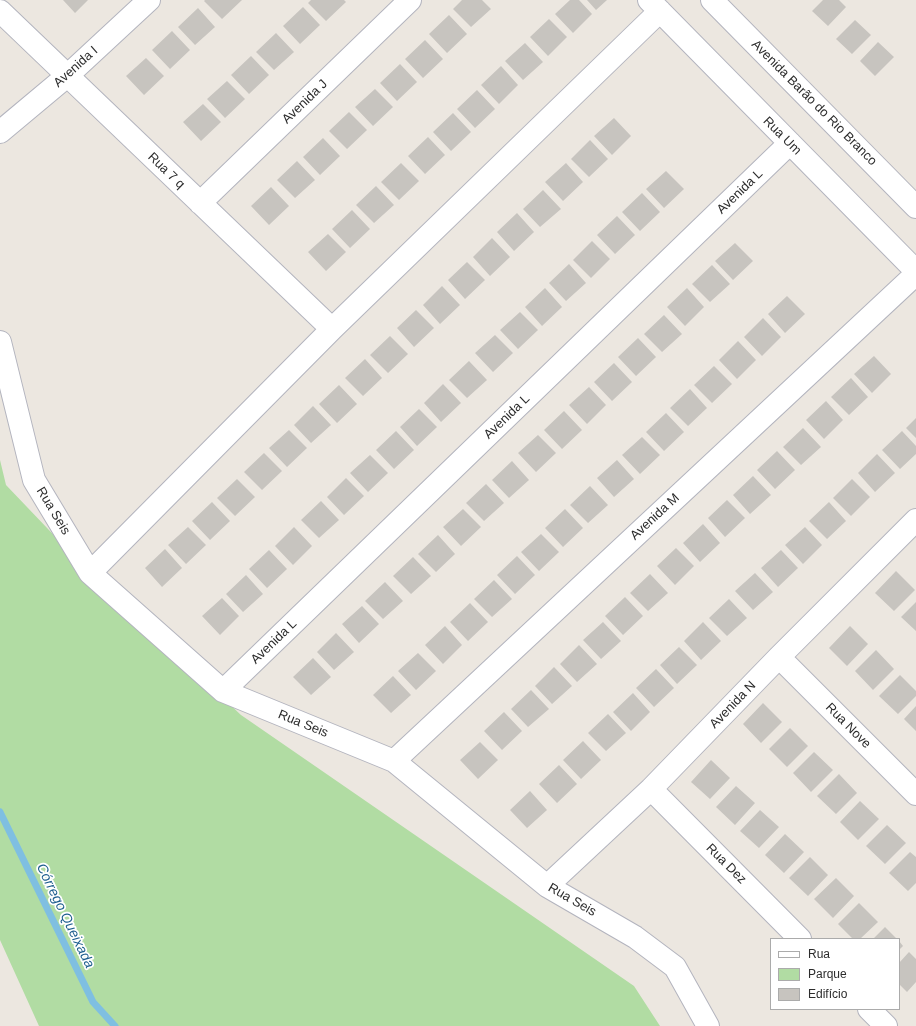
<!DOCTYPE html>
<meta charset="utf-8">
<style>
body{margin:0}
#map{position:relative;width:916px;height:1026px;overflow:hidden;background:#ece7e0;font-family:Helvetica,sans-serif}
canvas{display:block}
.legend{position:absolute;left:770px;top:938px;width:130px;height:72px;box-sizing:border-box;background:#fff;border:1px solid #ababab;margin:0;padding:5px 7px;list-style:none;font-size:12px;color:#2c2c2c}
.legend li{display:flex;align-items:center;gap:8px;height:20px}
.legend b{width:20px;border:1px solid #ababab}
</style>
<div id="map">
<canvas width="916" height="1026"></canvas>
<ul class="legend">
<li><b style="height:5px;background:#fff"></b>Rua</li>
<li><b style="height:11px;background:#b1dca3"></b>Parque</li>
<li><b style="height:11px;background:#c7c4bf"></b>Edifício</li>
</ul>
</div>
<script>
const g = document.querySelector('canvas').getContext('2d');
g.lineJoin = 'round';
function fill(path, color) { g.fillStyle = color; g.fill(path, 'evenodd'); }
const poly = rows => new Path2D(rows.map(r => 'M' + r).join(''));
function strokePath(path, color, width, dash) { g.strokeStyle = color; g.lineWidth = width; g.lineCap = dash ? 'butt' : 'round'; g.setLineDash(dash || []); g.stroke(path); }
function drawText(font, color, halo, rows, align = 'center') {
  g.font = font + ' Helvetica,sans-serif'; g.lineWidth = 3.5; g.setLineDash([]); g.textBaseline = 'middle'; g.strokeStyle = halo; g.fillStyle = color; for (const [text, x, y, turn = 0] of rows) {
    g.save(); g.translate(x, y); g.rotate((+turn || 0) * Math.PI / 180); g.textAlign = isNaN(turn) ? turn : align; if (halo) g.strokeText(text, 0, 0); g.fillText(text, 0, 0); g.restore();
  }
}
const green = poly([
 [0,460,6,485,90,573,241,715,634,986,660,1026,39,1026,0,940]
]);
const stream = poly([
 [0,812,93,1002,115,1026]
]);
const building = poly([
 [63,0,88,0,75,13],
 [205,0,242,0,222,19,204,1],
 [311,0,344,0,346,2,326,21,308,3],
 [462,0,482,0,491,9,471,27,453,9],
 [570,0,579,0,592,14,573,33,555,14],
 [587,0,607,0,596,10],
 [823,0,839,0,846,7,828,26,812,11],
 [303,7,320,25,300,44,283,26],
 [198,8,215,27,195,45,178,27],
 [449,15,467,34,447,53,429,34],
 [549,19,567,37,548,56,530,37],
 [855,20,871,35,852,54,836,39],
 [172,31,190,50,170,69,152,50],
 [276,33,294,52,274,70,256,52],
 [425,40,443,59,423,78,405,59],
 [878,42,894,57,875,76,860,61],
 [525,43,543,62,523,80,505,61],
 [251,56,269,75,249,94,231,75],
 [146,58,164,76,144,95,126,76],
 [400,64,417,82,397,101,380,83],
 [501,66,518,85,499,104,481,85],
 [227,81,245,99,225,118,207,99],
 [375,89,393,107,373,126,355,107],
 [477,90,495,109,475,128,457,109],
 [203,104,221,122,201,141,183,122],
 [349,112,367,130,347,149,329,131],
 [453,113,471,132,451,151,433,132],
 [614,118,631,136,612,155,594,136],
 [428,137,445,155,425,174,408,156],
 [323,138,340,156,320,175,303,157],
 [590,140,608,159,589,177,571,159],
 [297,161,315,180,295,198,277,180],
 [401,163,419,181,399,200,381,182],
 [566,163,583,182,563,201,545,182],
 [666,171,684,189,664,208,646,189],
 [376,186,394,205,374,223,356,205],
 [271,187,289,206,269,225,251,206],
 [543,190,561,209,540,227,523,209],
 [642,193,660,212,640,231,622,212],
 [352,210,370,229,350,248,332,229],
 [517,213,534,232,514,251,497,232],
 [617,216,635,235,615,254,597,235],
 [328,234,346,252,326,271,308,252],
 [492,238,510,257,490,276,473,257],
 [592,241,610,259,591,278,573,260],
 [735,243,753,261,733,280,715,261],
 [467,262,485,280,465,299,448,280],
 [569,264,586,283,566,301,549,283],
 [712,265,730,284,710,302,692,284],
 [442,286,460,305,440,324,423,305],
 [545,288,562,307,542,326,525,307],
 [687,288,704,307,685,326,667,307],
 [787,296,805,314,785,333,768,314],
 [416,310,434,328,414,347,397,328],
 [520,312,538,330,518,349,500,330],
 [664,315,682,334,662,352,644,334],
 [763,318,781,337,762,356,744,337],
 [495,335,513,353,493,372,475,353],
 [390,336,408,354,388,373,370,355],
 [638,338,656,357,636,376,618,357],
 [738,341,756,360,737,379,719,360],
 [874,356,891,374,872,393,854,374],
 [365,359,382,378,363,396,345,378],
 [469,361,487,380,467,398,449,380],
 [614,363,632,382,612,401,594,382],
 [714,366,732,384,712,403,694,385],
 [851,378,868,397,849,415,831,397],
 [443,384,461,403,441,422,424,403],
 [339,385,357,404,337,423,319,404],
 [589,387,606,405,587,424,569,405],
 [690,389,707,408,688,426,670,408],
 [826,401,843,420,824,439,806,420],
 [313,406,331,425,311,443,294,425],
 [419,409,437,427,417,446,400,427],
 [564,411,582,430,562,449,544,430],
 [666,413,684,432,664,451,646,432],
 [916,418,916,438,906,428],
 [803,428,821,447,801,465,783,447],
 [289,430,307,448,287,467,269,448],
 [396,431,414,450,394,469,376,450],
 [902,431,916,446,916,454,900,469,882,450],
 [538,435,556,453,536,472,518,453],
 [642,437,660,455,640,474,622,455],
 [777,451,795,470,775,489,757,470],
 [264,453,282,471,262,490,244,472],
 [877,454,895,473,875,492,858,473],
 [370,455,388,473,368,492,350,473],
 [617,460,634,479,614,497,597,478],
 [512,461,529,480,509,498,492,480],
 [753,476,771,495,750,514,733,495],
 [346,478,364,496,344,515,327,497],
 [237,479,255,497,235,516,217,498],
 [852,479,870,497,851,516,833,498],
 [486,484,504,503,484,521,466,503],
 [590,486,608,505,588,523,570,505],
 [727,500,745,518,725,537,708,518],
 [321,501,339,520,319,538,301,520],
 [212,502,230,521,210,540,192,521],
 [829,502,846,521,827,539,809,521],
 [463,509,481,527,461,546,443,527],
 [565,509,583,528,563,547,545,528],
 [703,524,720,543,700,562,683,543],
 [188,527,206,545,186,564,168,545],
 [294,527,312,546,293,565,275,546],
 [805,527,822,545,803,564,785,545],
 [541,534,559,552,539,571,521,552],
 [438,535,455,554,436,572,418,554],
 [676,548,694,566,675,585,657,566],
 [165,549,182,568,162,587,145,568],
 [269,550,287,569,267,588,249,569],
 [781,550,798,568,778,587,761,568],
 [517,556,535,575,515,594,497,575],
 [413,557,431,576,411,594,393,576],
 [896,571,915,590,894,611,875,593],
 [755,573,773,592,753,610,735,591],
 [650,574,668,593,648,611,630,593],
 [246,575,263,594,243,612,226,594],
 [494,580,512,599,492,617,474,599],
 [385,582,403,601,383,619,365,601],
 [625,597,643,616,623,635,605,616],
 [222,598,239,616,220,635,202,616],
 [729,599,747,618,727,636,709,618],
 [916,602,916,631,901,617],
 [470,603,488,622,468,641,450,622],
 [362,606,379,624,359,643,342,624],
 [603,622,621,641,601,659,583,640],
 [703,622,721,641,701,660,684,641],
 [445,626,462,645,443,664,425,645],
 [850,626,868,644,847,666,829,648],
 [336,633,354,652,334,670,317,652],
 [579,645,597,664,577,682,560,664],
 [679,647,697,665,677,684,660,665],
 [876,650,894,669,873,690,855,671],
 [418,653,436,671,416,690,398,671],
 [313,658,331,677,311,695,293,677],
 [554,667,572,686,552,704,535,686],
 [656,669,674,688,654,707,636,688],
 [900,675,916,691,916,696,898,714,879,696],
 [393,676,411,695,391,713,373,695],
 [531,690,549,709,528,727,511,709],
 [633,693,650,712,631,731,613,712],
 [763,703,782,722,761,743,743,724],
 [916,706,916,731,904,719],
 [504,712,522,731,502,750,484,731],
 [608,714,626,733,606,751,588,733],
 [790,728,808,746,787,767,769,749],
 [583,741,601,760,581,779,563,760],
 [480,742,498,760,478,779,460,760],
 [814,752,833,770,811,792,793,773],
 [711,760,730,778,710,799,691,782],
 [559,765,577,784,557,803,539,784],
 [839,774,857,793,836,814,817,796],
 [736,786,755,803,735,825,716,807],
 [530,791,547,810,527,828,510,810],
 [860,801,879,819,858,840,840,822],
 [760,810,779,827,759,848,740,831],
 [887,825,906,843,885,864,866,846],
 [785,834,804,852,784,873,765,855],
 [910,852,916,857,916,883,908,891,889,873],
 [810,857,828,875,808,896,789,878],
 [836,878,854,896,833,918,814,899],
 [859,903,878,922,860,939,853,939,838,924],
 [885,927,897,939,873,939],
 [899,941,903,946,899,950],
 [909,952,916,959,916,982,907,992,899,984,899,963]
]);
const minor = poly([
 [649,0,916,271],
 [712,0,916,207],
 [0,11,332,329],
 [0,132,67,76,149,0],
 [200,203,410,0],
 [0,342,34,480,90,573,223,691,394,761,547,886,635,937,675,967,708,1026],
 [90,573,332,329,660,11],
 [779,657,916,794],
 [223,691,790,143],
 [394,761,916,274],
 [651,789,800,939],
 [547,886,651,789,779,657,916,520],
 [869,1009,886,1026]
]);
const streetNames = [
 ["Avenida I",76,67,-42],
 ["Avenida J",305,102,-44],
 ["Avenida Barão do Rio Branco",814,103,45],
 ["Rua Um",782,136,45],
 ["Rua 7 q",166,171,44],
 ["Avenida L",740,192,-44],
 ["Avenida L",507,417,-44],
 ["Rua Seis",53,511,59],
 ["Avenida M",655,517,-43],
 ["Avenida L",274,642,-44],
 ["Avenida N",733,705,-46],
 ["Rua Seis",303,724,22],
 ["Rua Nove",848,726,45],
 ["Rua Dez",726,864,45],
 ["Rua Seis",572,900,30]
];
const waterNames = [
 ["Córrego Queixada",65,916,64]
];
fill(green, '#b1dca3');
strokePath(stream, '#7fbfe1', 7);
fill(building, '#c7c4bf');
strokePath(minor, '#b3b4be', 24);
strokePath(minor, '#fff', 22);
drawText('13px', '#2c2c2c', '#fff', streetNames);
drawText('italic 14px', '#1d5e8e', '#fff', waterNames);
</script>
